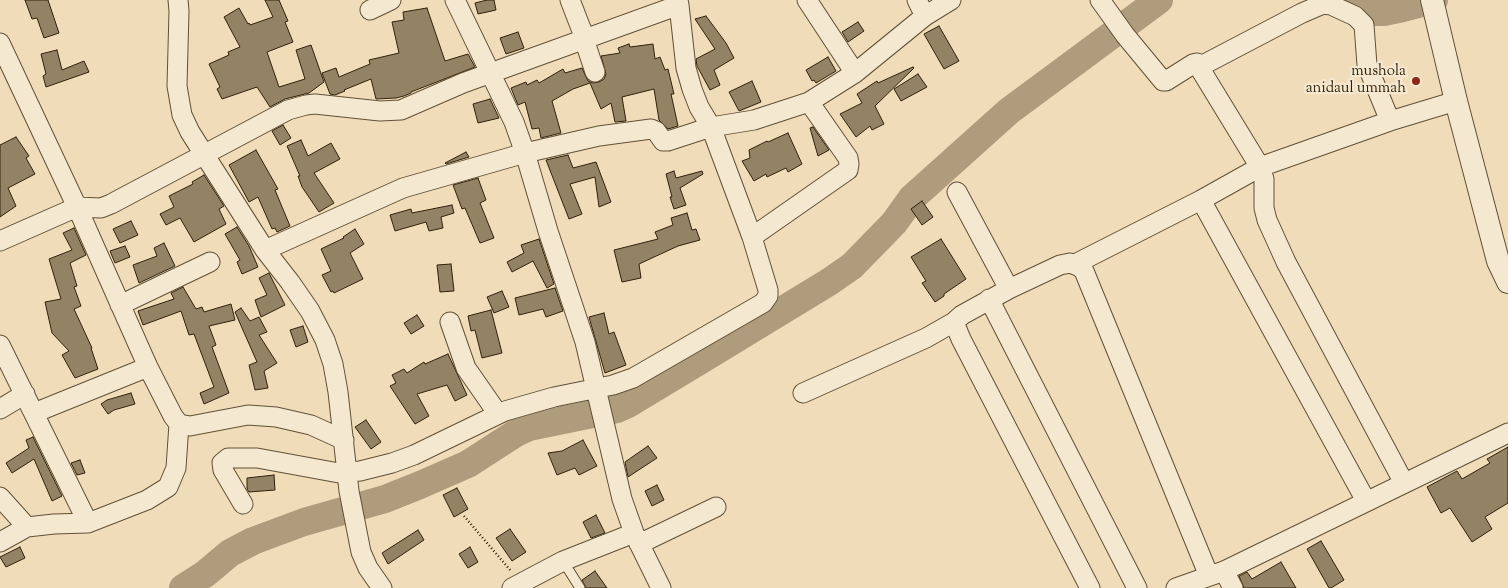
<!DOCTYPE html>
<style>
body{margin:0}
canvas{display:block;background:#f0dcb8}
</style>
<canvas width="1508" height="588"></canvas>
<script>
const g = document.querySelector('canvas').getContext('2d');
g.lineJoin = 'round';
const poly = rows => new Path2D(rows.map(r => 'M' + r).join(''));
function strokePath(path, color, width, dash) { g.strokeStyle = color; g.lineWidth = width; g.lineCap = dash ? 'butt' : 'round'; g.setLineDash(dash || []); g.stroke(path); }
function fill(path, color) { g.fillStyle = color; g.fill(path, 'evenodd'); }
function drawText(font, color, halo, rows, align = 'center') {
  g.font = font + ' "Sorts Mill Goudy",serif'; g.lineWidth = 4.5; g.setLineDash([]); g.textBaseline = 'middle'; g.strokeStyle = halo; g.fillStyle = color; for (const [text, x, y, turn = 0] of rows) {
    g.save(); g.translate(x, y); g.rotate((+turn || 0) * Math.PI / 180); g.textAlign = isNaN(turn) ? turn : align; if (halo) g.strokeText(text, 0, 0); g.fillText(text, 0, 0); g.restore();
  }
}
const river = poly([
 [1337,0,1371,12,1384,12,1403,8,1434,0],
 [183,588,205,574,230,553,253,541,304,522,385,499,420,485,468,464,516,433,529,427,617,409,628,404,696,363,829,282,852,266,894,223,912,198,1009,111,1159,0]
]);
const building = poly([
 [25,0,48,0,59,33,44,38,37,18,32,19,25,0],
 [265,0,279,0,288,21,285,22,293,42,267,52,279,87,305,79,296,50,311,45,324,82,309,93,285,99,270,107,257,87,222,99,217,89,220,87,209,64,229,55,228,52,240,47,224,17,239,8,248,24,249,23,250,25,273,17,265,0],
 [487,0,494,0,496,10,478,14,475,3,487,0],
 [427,8,445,61,468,54,475,67,411,92,411,93,404,96,396,98,376,99,371,79,344,90,345,91,335,95,330,94,322,73,336,68,339,77,370,64,369,60,399,53,392,22,404,20,403,12,427,8],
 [706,16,726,43,734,58,714,70,720,85,710,90,697,66,696,59,715,49,695,19,706,16],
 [858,22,864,31,848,42,842,32,858,22],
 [939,26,959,61,944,69,924,34,939,26],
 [518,32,524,48,506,54,500,38,518,32],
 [629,44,630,47,653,44,655,59,660,57,665,70,668,69,674,94,671,94,678,126,668,129,659,120,654,89,622,97,626,121,615,122,611,103,601,109,590,83,573,89,552,101,561,133,541,138,539,128,532,129,525,102,518,105,511,88,526,82,527,85,537,80,539,83,563,69,565,73,582,68,588,81,593,83,599,82,604,79,606,74,601,56,620,53,618,48,629,44],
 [57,50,62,70,84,61,89,72,46,87,43,76,46,74,41,54,57,50],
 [828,57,836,71,816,83,814,80,812,81,806,70,828,57],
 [913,67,914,68,875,106,884,124,872,130,870,126,856,137,840,114,862,103,857,94,877,81,878,83,913,67],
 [918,74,927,87,901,101,894,89,918,74],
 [752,81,761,102,739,111,729,92,752,81],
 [490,99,499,118,478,123,473,104,490,99],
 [283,125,291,138,280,145,272,131,283,125],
 [813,127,829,150,818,156,810,128,813,127],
 [788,133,802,164,788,172,786,168,767,177,766,174,754,181,742,161,750,158,749,150,767,141,768,142,788,133],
 [16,137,29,156,26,158,35,174,8,188,16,206,0,217,0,145,16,137],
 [301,140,308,156,331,143,340,159,314,173,334,203,319,212,302,187,298,176,300,176,287,146,301,140],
 [256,150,278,189,275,190,290,226,277,232,275,228,272,229,258,197,249,202,229,165,256,150],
 [466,152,469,157,446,164,445,163,466,152],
 [568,155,573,168,596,162,611,202,599,207,595,177,570,184,582,214,569,219,546,160,568,155],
 [674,171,676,178,702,171,703,174,680,188,686,205,674,209,670,197,672,197,666,174,674,171],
 [204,175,224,206,219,209,226,224,194,242,180,218,166,225,160,214,174,207,169,196,193,184,192,182,204,175],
 [478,178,486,200,480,203,494,238,480,243,465,208,462,209,453,185,478,178],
 [922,201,933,217,922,225,911,209,922,201],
 [452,205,454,213,441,217,443,228,429,231,426,222,395,231,390,215,411,209,412,213,452,205],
 [687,213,692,230,696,229,700,240,678,246,639,264,641,278,622,282,614,250,658,239,655,232,673,225,671,218,687,213],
 [131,221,138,235,120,243,113,229,131,221],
 [237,227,249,246,258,267,242,274,237,262,240,260,225,234,237,227],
 [74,228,86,255,70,263,77,286,74,287,81,306,74,309,92,348,91,348,98,369,75,378,62,355,69,351,52,333,45,302,61,299,49,259,72,250,63,233,74,228],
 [355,229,364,244,350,253,363,279,334,293,333,291,331,292,322,275,331,271,321,249,344,238,343,237,355,229],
 [539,239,554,284,547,288,533,261,512,272,507,262,524,253,521,245,539,239],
 [941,239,966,279,944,294,944,296,935,302,922,283,926,281,911,257,941,239],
 [164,243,175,266,139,283,133,265,157,256,154,248,164,243],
 [125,246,130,257,115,263,110,251,125,246],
 [451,264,454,291,440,292,437,265,451,264],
 [269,273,285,305,261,317,255,300,267,295,259,278,269,273],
 [183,287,196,309,202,307,204,312,231,304,235,320,209,326,216,345,212,347,229,393,204,404,200,393,214,387,194,334,189,335,181,311,143,325,138,311,174,299,171,293,183,287],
 [555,288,563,311,546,317,543,309,519,315,515,298,555,288],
 [502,291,509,307,494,313,487,297,502,291],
 [241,308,250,321,259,317,267,332,259,335,277,363,264,371,268,388,255,390,249,365,257,362,235,312,241,308],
 [491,310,502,353,482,358,475,330,471,331,468,316,491,310],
 [604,313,609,334,614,332,626,365,605,373,589,317,604,313],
 [417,315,424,326,411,334,404,323,417,315],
 [303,326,308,342,296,347,290,330,303,326],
 [448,354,467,395,455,401,447,385,417,394,429,416,415,424,390,386,396,383,392,375,404,369,407,373,424,362,425,364,448,354],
 [131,393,135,404,114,410,108,414,101,404,107,400,131,393],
 [366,420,381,442,371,449,355,427,366,420],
 [33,437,62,496,52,501,34,459,12,473,6,463,29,448,26,440,33,437],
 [583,440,597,466,579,475,575,468,557,475,548,453,562,451,583,440],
 [648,446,657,458,628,477,625,462,648,446],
 [1508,447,1508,503,1485,517,1492,529,1472,542,1450,508,1441,513,1427,487,1457,471,1462,479,1490,463,1487,459,1508,447],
 [80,460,85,473,77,475,71,463,80,460],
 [274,475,275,490,249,492,247,489,247,478,274,475],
 [657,485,664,500,652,506,645,491,657,485],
 [457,488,468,509,454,517,443,495,457,488],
 [596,515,605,533,591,538,583,522,596,515],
 [510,529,526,552,512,561,496,538,510,529],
 [418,530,424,540,388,564,382,553,418,530],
 [1321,541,1344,580,1331,588,1329,588,1307,549,1321,541],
 [20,547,25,558,6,567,0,557,20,547],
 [470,547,478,562,468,568,459,554,470,547],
 [1281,562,1296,588,1244,588,1239,576,1247,572,1252,579,1281,562],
 [595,571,607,588,586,588,582,580,595,571]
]);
const path = poly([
 [464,516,511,571]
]);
const service = poly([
 [563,561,580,588]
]);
const minor = poly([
 [178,0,179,11,177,86,182,115,190,132,265,250,290,282,310,311,325,340,333,364,338,392,349,491,361,552,368,568,382,588],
 [455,0,514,122,525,153,548,231,585,342,622,499,634,533,661,588],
 [570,0,582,31],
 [807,0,855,73],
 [917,0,925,16],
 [1100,0,1125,35,1163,81,1166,81,1193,64,1197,63,1199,67,1260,167,1264,179,1264,208,1267,220,1286,262,1404,483],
 [679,5,686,68,692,89,699,107,711,127,754,120,809,102,855,73,925,16,951,0],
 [370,10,391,0],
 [584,39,595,72],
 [0,43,77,207,148,367,173,416,179,424,190,426,248,415,276,417,311,425,344,440],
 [1199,67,1302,13,1323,4,1331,5,1355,16,1364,25,1367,65,1390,121],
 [957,192,1009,289],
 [1201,200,1366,501],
 [752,237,848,170,849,164,848,158,809,102],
 [0,241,77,207,101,208,111,204,288,110,306,105,315,104,380,111,401,110,463,83,679,5,678,0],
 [1075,264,1201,200,1260,167,1390,121,1456,101],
 [989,299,1137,588],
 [120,305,210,262],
 [450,322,466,368,498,414],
 [0,345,88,523],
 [803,393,926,338,954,322],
 [0,409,25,394],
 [34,413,148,367],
 [0,497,27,527],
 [243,504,223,470,222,463,228,458,257,458,339,473,360,471,392,463,414,455,505,411,554,397,613,385,633,378,763,303,768,296,768,290,752,237,711,127,668,141,663,141,656,131,651,129,599,136,525,153,403,188,265,250],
 [0,542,27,527,54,524,88,523,147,500,168,487,176,468,179,424],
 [639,544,716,507],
 [1224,571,1233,588],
 [512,588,563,561,634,533],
 [1090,588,961,339,954,322,962,315,1009,289,1060,265,1070,263,1080,267,1084,271,1209,576],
 [1176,588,1224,571,1508,433]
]);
const tertiary = poly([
 [1432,0,1456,101,1498,261,1508,282]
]);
const markers = [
 [1416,81,5,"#8f2418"]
];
const poiNames = [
 ["mushola",1406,72],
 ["anidaul ummah",1406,89]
];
strokePath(river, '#af9c7d', 28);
fill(building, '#948265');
strokePath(building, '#30210b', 1);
strokePath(service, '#605036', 11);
strokePath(minor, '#605036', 21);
strokePath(tertiary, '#605036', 24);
strokePath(path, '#30210b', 2.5, [1, 2.5]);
strokePath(service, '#f5e8d1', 9);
strokePath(minor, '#f5e8d1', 19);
strokePath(tertiary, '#f5e8d1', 22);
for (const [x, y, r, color] of markers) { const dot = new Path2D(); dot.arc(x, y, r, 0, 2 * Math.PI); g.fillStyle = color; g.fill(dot); strokePath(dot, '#f5e8d1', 2); }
drawText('15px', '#30210b', '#f5e8d1', poiNames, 'right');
</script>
